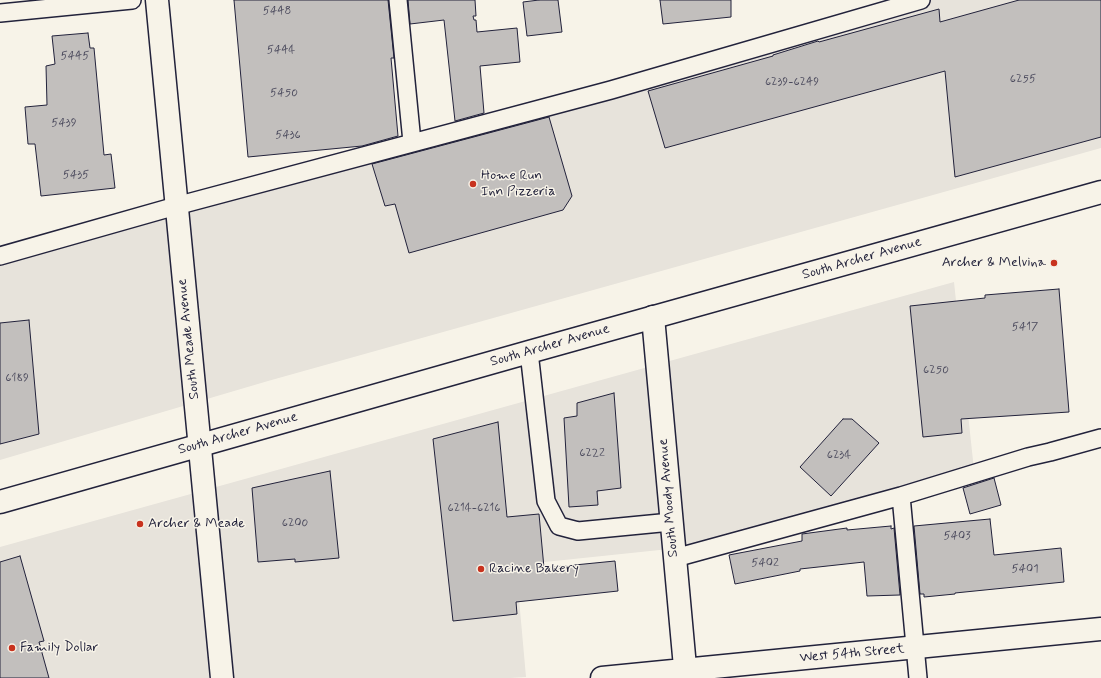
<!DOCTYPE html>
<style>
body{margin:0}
canvas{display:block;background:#f7f3e8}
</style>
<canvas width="1101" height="678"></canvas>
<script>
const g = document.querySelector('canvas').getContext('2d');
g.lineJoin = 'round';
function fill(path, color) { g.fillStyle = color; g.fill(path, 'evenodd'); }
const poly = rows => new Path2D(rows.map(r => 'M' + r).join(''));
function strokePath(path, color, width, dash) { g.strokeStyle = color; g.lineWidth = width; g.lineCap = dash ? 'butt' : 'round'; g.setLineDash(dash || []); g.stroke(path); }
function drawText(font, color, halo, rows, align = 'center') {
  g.font = font + ' Mynerve,sans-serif'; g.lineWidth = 3; g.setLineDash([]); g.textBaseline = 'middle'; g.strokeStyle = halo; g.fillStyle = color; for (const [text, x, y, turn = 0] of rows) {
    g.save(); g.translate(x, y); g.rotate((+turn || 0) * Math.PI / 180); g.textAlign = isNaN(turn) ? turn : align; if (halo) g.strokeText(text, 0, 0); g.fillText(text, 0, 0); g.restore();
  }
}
const built = poly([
 [899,0,1101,0,1101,148,268,381,0,460,0,254],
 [954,282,974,470,698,546,516,565,526,677,510,678,0,678,0,547]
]);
const building = poly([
 [234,0,388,0,394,58,391,58,398,136,362,146,248,157,234,0],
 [408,0,475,0,476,16,473,16,474,20,476,20,477,32,517,28,520,62,480,66,484,113,455,121,444,20,410,24,408,0],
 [539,0,558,0,562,32,527,36,523,2,539,0],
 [660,0,731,0,731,17,663,24,660,0],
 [1019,0,1101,0,1101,137,955,177,945,71,665,148,648,91,773,56,773,55,818,41,819,42,939,9,940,22,1019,0],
 [88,33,90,48,94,48,104,155,111,154,115,188,41,196,35,144,28,144,25,107,47,105,46,66,55,64,52,36,88,33],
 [549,117,572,196,563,210,409,253,395,204,385,206,372,164,549,117],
 [1059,289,1069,412,961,419,962,433,923,437,910,306,985,298,985,295,1059,289],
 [29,320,39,434,0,444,0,323,29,320],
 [614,393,621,488,597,491,598,505,569,507,564,418,577,416,577,403,614,393],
 [843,419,852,419,879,443,831,496,800,467,843,419],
 [498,422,507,517,539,514,544,568,615,561,618,591,516,602,517,614,453,621,433,439,498,422],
 [330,471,339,558,295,562,295,559,258,562,252,488,330,471],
 [994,478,1001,505,970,514,963,488,994,478],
 [990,519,994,555,1061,548,1064,582,955,593,955,594,924,597,924,594,920,594,914,526,990,519],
 [891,526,891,529,894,528,900,595,867,596,864,562,800,569,800,571,735,584,729,555,802,541,802,534,847,528,847,530,891,526],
 [20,556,44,641,39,642,49,678,0,678,0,562,20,556]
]);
const service = poly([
 [398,0,412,142],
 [0,13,132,0],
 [0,256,176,206,611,90,921,0],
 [529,352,546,501,559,526,578,531,671,522],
 [901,496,918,678],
 [675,558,901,496,1028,457,1050,452,1101,438]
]);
const minor = poly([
 [157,0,222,678],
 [653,317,686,678],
 [602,678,1101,629]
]);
const secondary = poly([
 [0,502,529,352,1101,192]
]);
const markers = [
 [473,184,4,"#c8321e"],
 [1054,263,4,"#c8321e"],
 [140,524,4,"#c8321e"],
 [481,569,4,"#c8321e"],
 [12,648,4,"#c8321e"]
];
const numberNames = [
 ["5448",277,11],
 ["5444",281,50],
 ["5445",75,56],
 ["6255",1023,79],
 ["6239-6249",792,82],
 ["5450",284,93],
 ["5439",64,123],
 ["5436",288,135],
 ["5435",76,175],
 ["5417",1025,327],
 ["6250",936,370],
 ["6189",17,378],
 ["6222",592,453],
 ["6234",839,455],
 ["6214-6216",474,508],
 ["6200",295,523],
 ["5403",957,536],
 ["5402",765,563],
 ["5401",1025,569]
];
const poiNames = [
 ["Home Run",481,176],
 ["Inn Pizzeria",481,192],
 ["Archer & Melvina",1046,263,"right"],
 ["Archer & Meade",148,524],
 ["Racine Bakery",489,569],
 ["Family Dollar",20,648]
];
const streetNames = [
 ["South Archer Avenue",862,259,-16],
 ["South Meade Avenue",189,339,-96],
 ["South Archer Avenue",550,346,-16],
 ["South Archer Avenue",238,434,-16],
 ["South Moody Avenue",669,498,-95],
 ["West 54th Street",852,654,-5]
];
fill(built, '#e7e3db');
fill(building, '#c2bfbd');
strokePath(building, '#22223b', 1);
strokePath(service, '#22223b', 20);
strokePath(minor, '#22223b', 25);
strokePath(secondary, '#22223b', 25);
strokePath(service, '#f7f3e8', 17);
strokePath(minor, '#f7f3e8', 22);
strokePath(secondary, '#f7f3e8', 22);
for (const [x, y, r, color] of markers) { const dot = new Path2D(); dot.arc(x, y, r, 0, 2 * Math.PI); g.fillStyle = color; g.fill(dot); strokePath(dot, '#f7f3e8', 1.5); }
drawText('12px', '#4a495c', null, numberNames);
drawText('14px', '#22223b', '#f7f3e8', poiNames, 'left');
drawText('14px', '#22223b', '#f7f3e8', streetNames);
</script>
